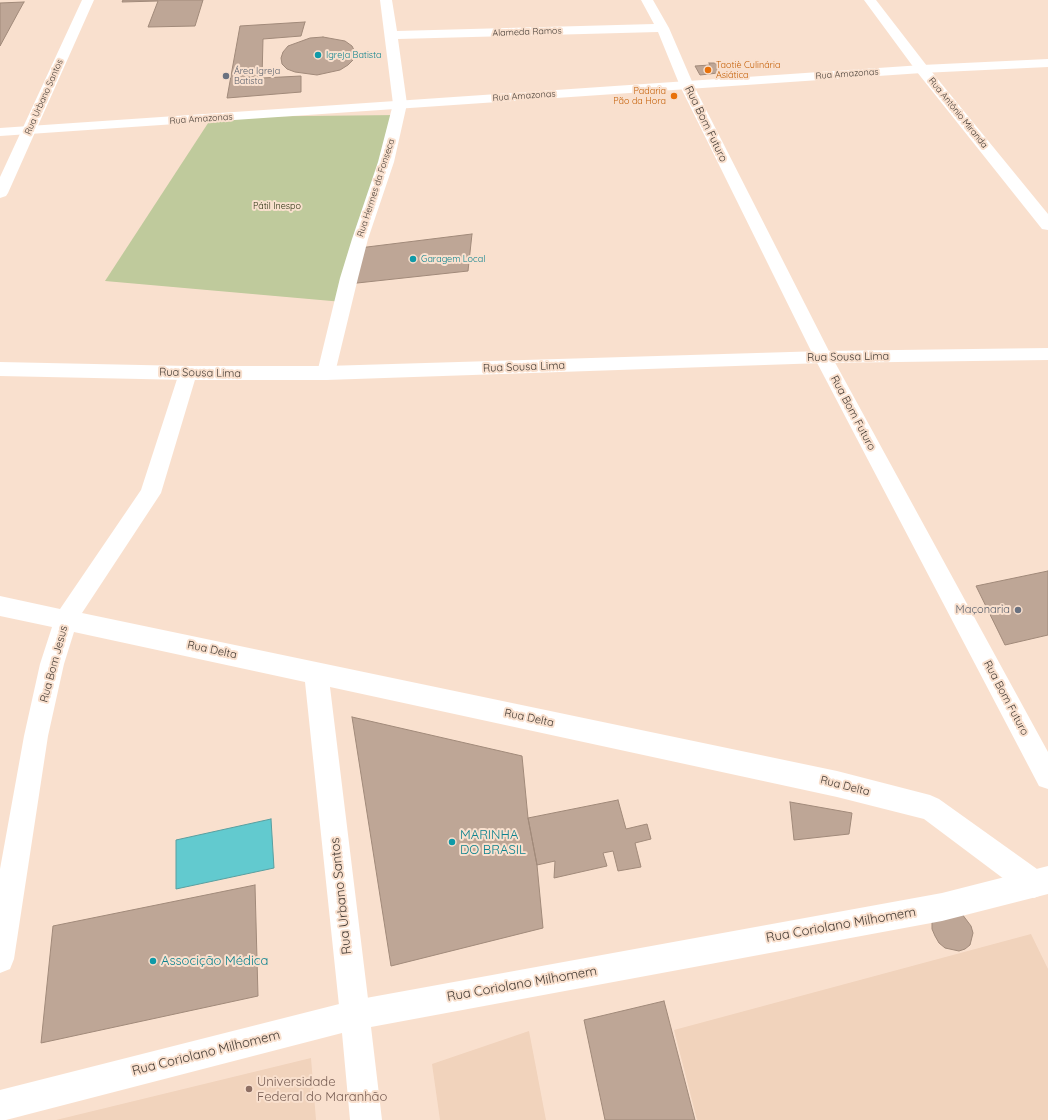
<!DOCTYPE html>
<meta charset="utf-8">
<style>
body{margin:0}
canvas{display:block;background:#f9e0ce}
</style>
<canvas width="1048" height="1120"></canvas>
<script>
const g = document.querySelector('canvas').getContext('2d');
g.lineJoin = 'round';
function fill(path, color) { g.fillStyle = color; g.fill(path, 'evenodd'); }
const poly = rows => new Path2D(rows.map(r => 'M' + r).join(''));
function strokePath(path, color, width, dash) { g.strokeStyle = color; g.lineWidth = width; g.lineCap = dash ? 'butt' : 'round'; g.setLineDash(dash || []); g.stroke(path); }
function drawText(font, color, halo, rows, align = 'center') {
  g.font = font + ' Quicksand,sans-serif'; g.lineWidth = 4; g.setLineDash([]); g.textBaseline = 'middle'; g.strokeStyle = halo; g.fillStyle = color; for (const [text, x, y, turn = 0] of rows) {
    g.save(); g.translate(x, y); g.rotate((+turn || 0) * Math.PI / 180); g.textAlign = isNaN(turn) ? turn : align; if (halo) g.strokeText(text, 0, 0); g.fillText(text, 0, 0); g.restore();
  }
}
const built = poly([
 [1031,934,1048,969,1048,1120,697,1120,674,1030],
 [529,1031,546,1120,440,1120,432,1064],
 [311,1058,316,1120,56,1120]
]);
const green = poly([
 [399,115,343,302,105,281,212,117]
]);
const water = poly([
 [271,819,274,868,176,889,176,840,271,819]
]);
const building = poly([
 [123,0,203,0,195,26,148,27,158,1,122,2,123,0],
 [24,2,19,11,0,46,0,3,24,2],
 [305,22,301,36,263,39,262,78,301,76,301,92,227,98,240,26,305,22],
 [323,37,345,41,352,46,355,52,354,59,348,65,340,70,317,75,295,72,287,69,282,64,281,58,283,52,288,46,310,38,323,37],
 [709,63,716,63,718,73,700,75,695,66,710,65,709,63],
 [472,234,468,271,348,284,359,248,472,234],
 [1048,571,1048,635,1005,645,976,586,1048,571],
 [352,717,522,756,528,818,537,865,543,928,391,966,352,717],
 [618,800,626,829,647,824,651,839,635,843,641,867,618,871,613,851,603,853,607,866,554,878,555,861,537,865,528,818,618,800],
 [790,802,852,813,849,834,794,840,790,802],
 [255,885,258,996,41,1043,53,926,255,885],
 [962,914,971,926,973,933,970,945,965,949,959,951,945,948,939,943,935,936,932,929,932,922,962,914],
 [664,1001,695,1120,605,1120,584,1020,664,1001]
]);
const street = poly([
 [82,0,94,0,8,193,6,196,0,198,0,177,82,0],
 [380,0,392,0,397,31,654,24,641,0,653,0,669,28,694,86,832,357,1048,752,1048,789,1039,786,814,357,680,86,658,32,398,39,407,104,394,162,368,239,358,278,335,373,333,378,326,380,319,378,317,373,340,278,352,239,378,162,393,104,380,0],
 [864,0,876,0,927,66,1048,214,1048,230,1042,229,917,72,864,0],
 [188,366,195,368,197,373,161,493,82,613,837,771,930,795,939,799,1044,874,1048,884,1044,894,1034,898,1024,894,924,819,837,797,330,687,370,1015,366,1026,355,1030,344,1026,340,1015,305,682,74,632,64,664,48,736,14,959,10,969,0,973,0,869,24,736,40,664,52,627,0,616,0,596,60,609,141,490,179,373,181,368,188,366]
]);
const secondary = poly([
 [1048,59,1048,67,922,73,0,136,0,128,922,65,1048,59],
 [1048,348,1048,360,823,363,326,380,188,380,0,376,0,362,188,366,326,366,823,351,1048,348],
 [1048,866,1048,894,942,921,371,1027,382,1120,350,1120,342,1033,6,1120,0,1120,0,1090,355,1000,942,893,1048,866]
]);
const markers = [
 [318,55,4,"#0f9aa8"],
 [708,70,4,"#e8710a"],
 [226,76,4,"#6b7280"],
 [674,96,4,"#e8710a"],
 [413,259,4,"#0f9aa8"],
 [1018,610,4,"#6b7280"],
 [452,842,4,"#0f9aa8"],
 [153,961,4,"#0f9aa8"],
 [249,1089,4,"#8d6e63"]
];
const farStreetnames = [
 ["Alameda Ramos",527,32,-2],
 ["Rua Amazonas",847,74,-4],
 ["Rua Amazonas",524,96,-4],
 ["Rua Urbano Santos",44,97,-66],
 ["Rua Antônio Miranda",958,113,51],
 ["Rua Amazonas",201,119,-4],
 ["Rua Hermes da Fonseca",376,188,-72]
];
const farCulturenames = [
 ["Igreja Batista",326,55],
 ["Garagem Local",421,259]
];
const farFoodnames = [
 ["Taotiè Culinária",716,65],
 ["Asiática",716,75],
 ["Padaria",666,91,"right"],
 ["Pão da Hora",666,101,"right"]
];
const farWorshipnames = [
 ["Área Igreja",234,71],
 ["Batista",234,81]
];
const farParknames = [
 ["Pátil Inespo",277,206]
];
const streetNames = [
 ["Rua Bom Futuro",706,124,64],
 ["Rua Sousa Lima",848,357,-1],
 ["Rua Sousa Lima",524,367,-2],
 ["Rua Sousa Lima",200,373,1],
 ["Rua Bom Futuro",853,413,62],
 ["Rua Delta",212,650,12],
 ["Rua Bom Jesus",54,664,-75],
 ["Rua Bom Futuro",1006,698,62],
 ["Rua Delta",529,718,12],
 ["Rua Delta",845,786,14]
];
const worshipNames = [
 ["Maçonaria",1010,610]
];
const nearCulturenames = [
 ["MARINHA",460,835],
 ["DO BRASIL",460,850],
 ["Associção Médica",161,961]
];
const nearStreetnames = [
 ["Rua Urbano Santos",341,896,-96],
 ["Rua Coriolano Milhomem",841,925,-10],
 ["Rua Coriolano Milhomem",522,984,-10],
 ["Rua Coriolano Milhomem",206,1053,-14]
];
const nearEducationnames = [
 ["Universidade",257,1082],
 ["Federal do Maranhão",257,1097]
];
fill(built, '#f1d3bc');
fill(green, '#bfca9c');
fill(water, '#62cacf');
strokePath(water, '#599fa0', 1);
fill(building, '#bea696');
strokePath(building, '#a18a7a', 1);
fill(street, '#fff');
fill(secondary, '#fff');
for (const [x, y, r, color] of markers) { const dot = new Path2D(); dot.arc(x, y, r, 0, 2 * Math.PI); g.fillStyle = color; g.fill(dot); strokePath(dot, '#f9e0ce', 1.5); }
drawText('9px', '#433a33', '#f9e0ce', farStreetnames);
drawText('9px', '#0d838f', '#f9e0ce', farCulturenames, 'left');
drawText('9px', '#c56008', '#f9e0ce', farFoodnames, 'left');
drawText('9px', '#5b616d', '#f9e0ce', farWorshipnames, 'left');
drawText('9px', '#2a3010', '#f9e0ce', farParknames);
drawText('11px', '#433a33', '#f9e0ce', streetNames);
drawText('11px', '#5b616d', '#f9e0ce', worshipNames, 'right');
drawText('13px', '#0d838f', '#f9e0ce', nearCulturenames, 'left');
drawText('13px', '#433a33', '#f9e0ce', nearStreetnames);
drawText('13px', '#785e54', '#f9e0ce', nearEducationnames, 'left');
</script>
